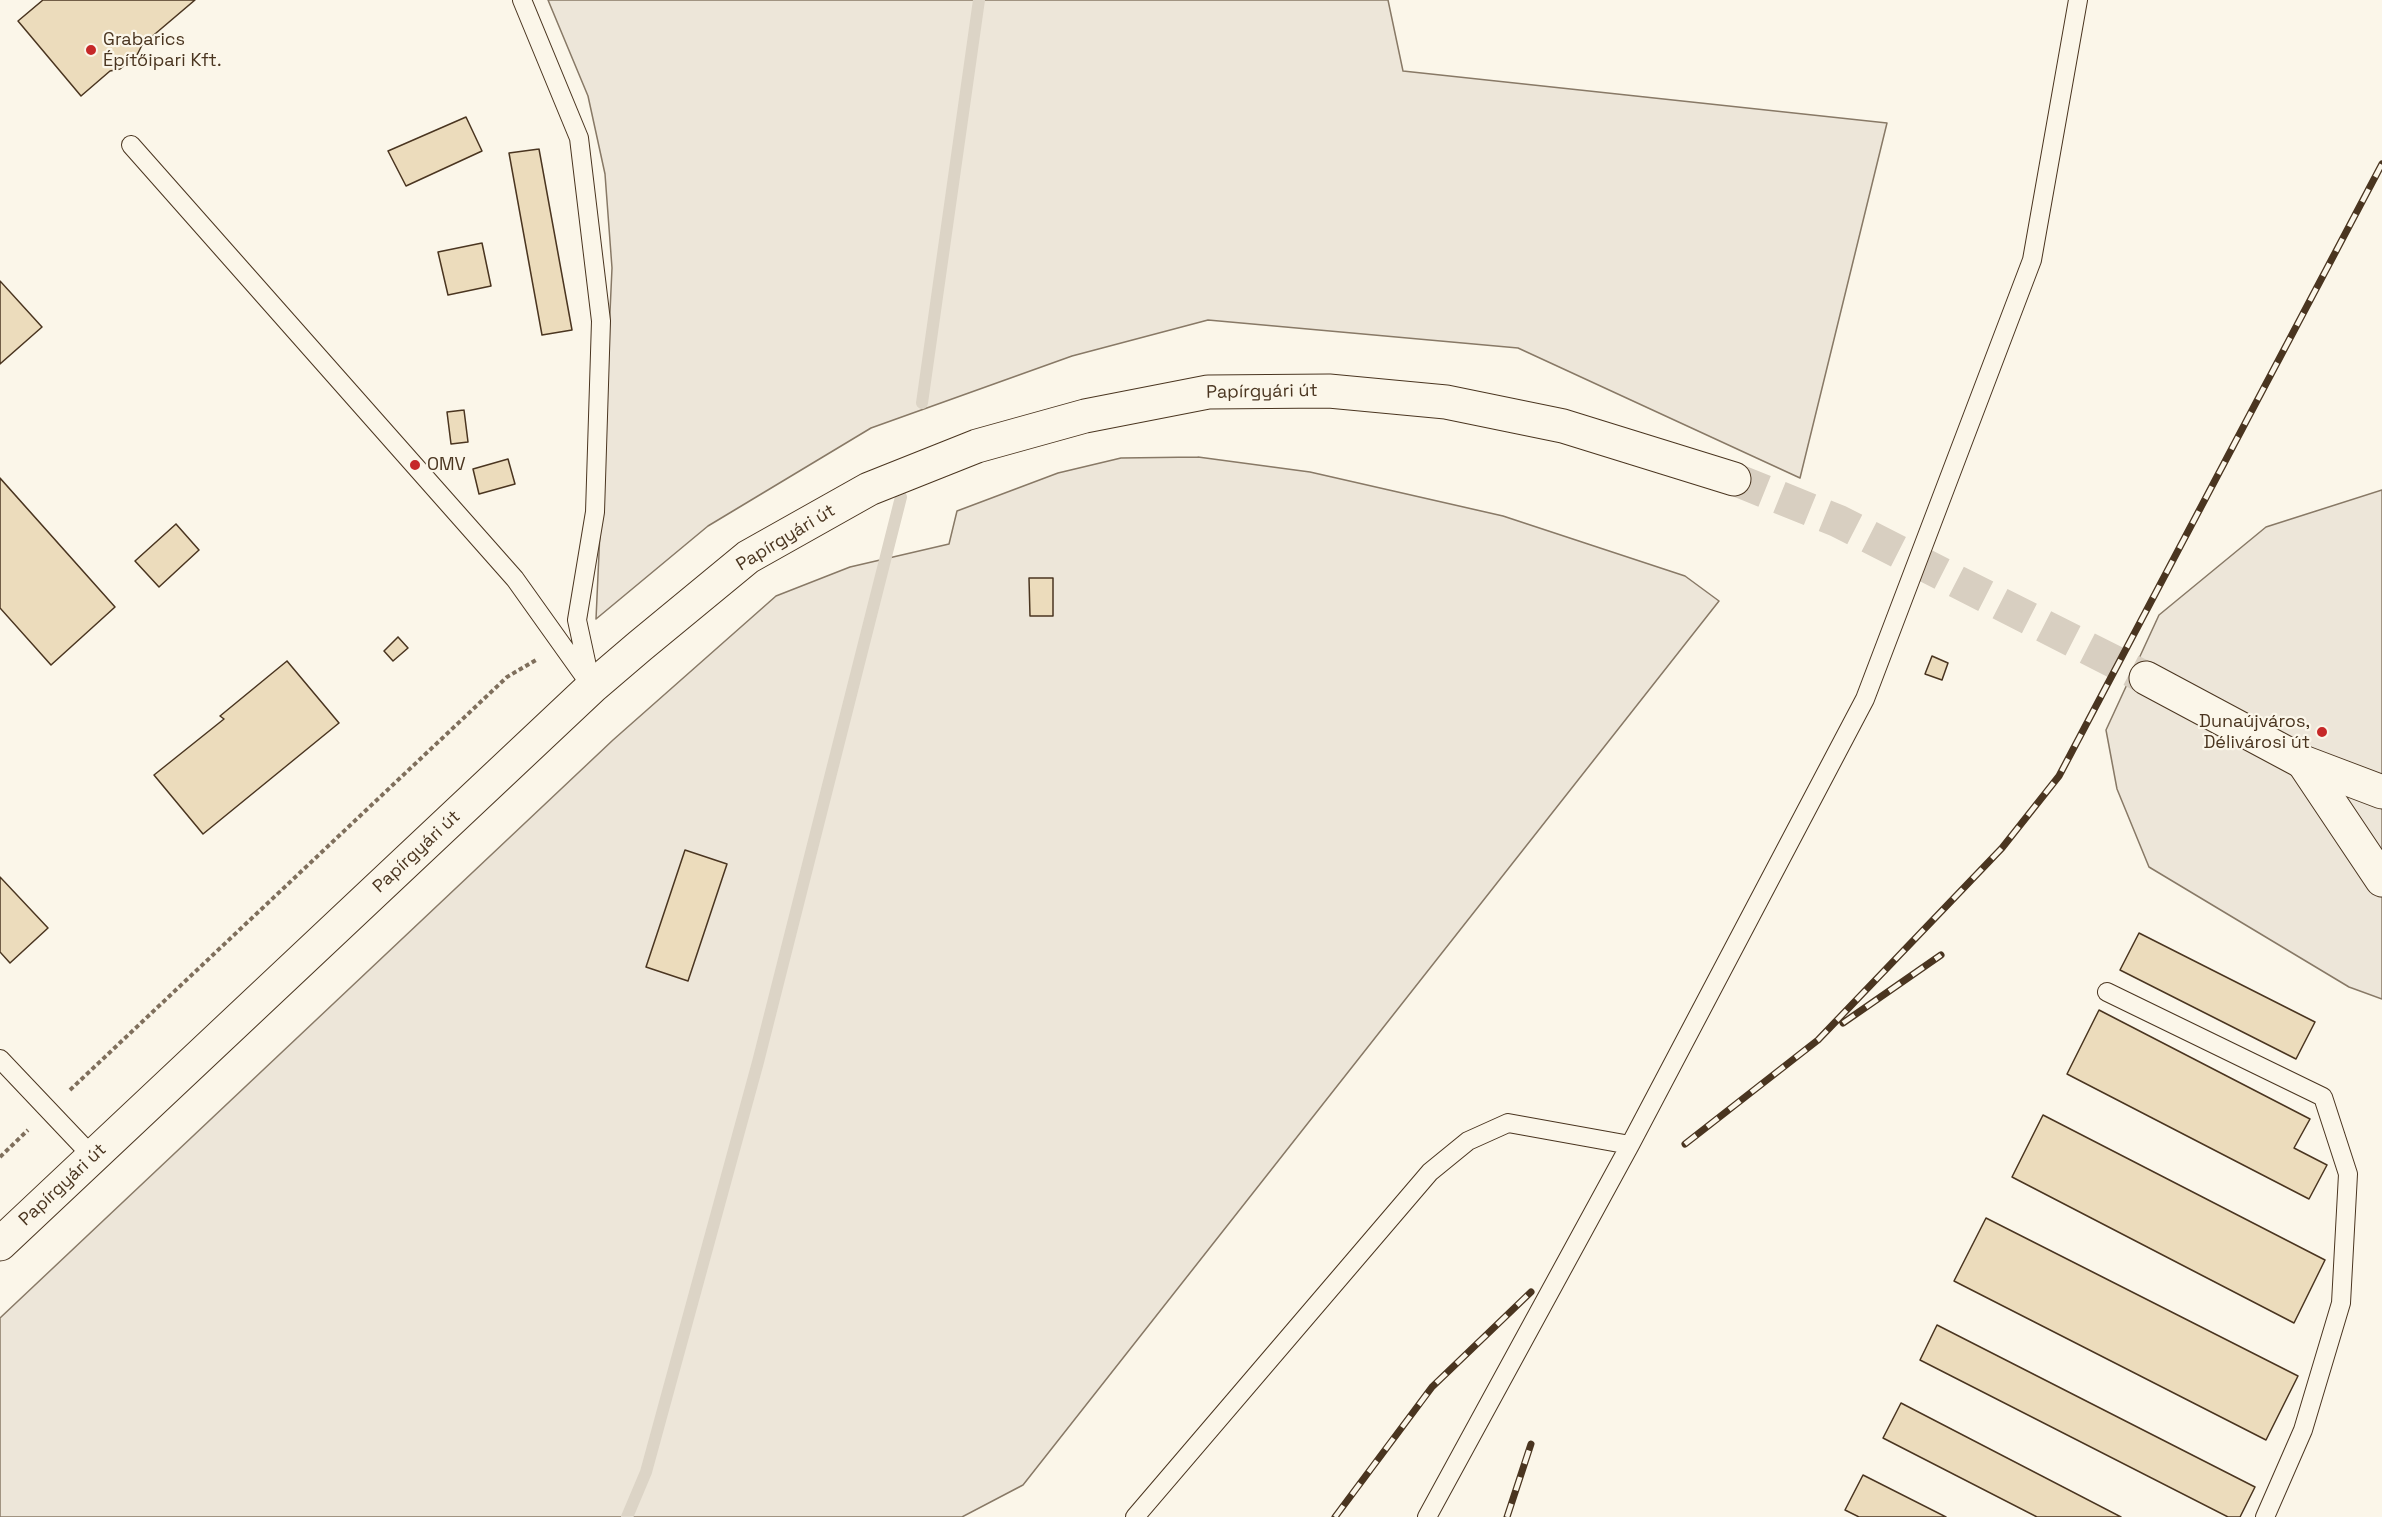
<!DOCTYPE html>
<meta charset="utf-8">
<style>
body{margin:0}
canvas{display:block;background:#fbf6e9}
</style>
<canvas width="2382" height="1517"></canvas>
<script>
const g = document.querySelector('canvas').getContext('2d');
g.lineJoin = 'round';
function fill(path, color) { g.fillStyle = color; g.fill(path, 'evenodd'); }
const poly = rows => new Path2D(rows.map(r => 'M' + r).join(''));
function strokePath(path, color, width, dash) { g.strokeStyle = color; g.lineWidth = width; g.lineCap = dash ? 'butt' : 'round'; g.setLineDash(dash || []); g.stroke(path); }
function drawText(font, color, halo, rows, align = 'center') {
  g.font = font + ' "Space Grotesk",sans-serif'; g.lineWidth = 4.5; g.setLineDash([]); g.textBaseline = 'middle'; g.strokeStyle = halo; g.fillStyle = color; for (const [text, x, y, turn = 0] of rows) {
    g.save(); g.translate(x, y); g.rotate((+turn || 0) * Math.PI / 180); g.textAlign = isNaN(turn) ? turn : align; if (halo) g.strokeText(text, 0, 0); g.fillText(text, 0, 0); g.restore();
  }
}
const green = poly([
 [548,0,1388,0,1403,71,1887,123,1800,478,1518,348,1208,320,1072,356,871,428,708,526,596,619,612,268,605,174,588,96,548,0],
 [1198,457,1310,472,1503,516,1685,576,1719,601,1023,1485,962,1517,0,1517,0,1318,613,740,776,596,850,567,949,544,957,511,1058,473,1121,458,1198,457],
 [2382,490,2382,999,2349,987,2149,867,2117,789,2106,730,2159,615,2266,527,2382,490]
]);
const stream = poly([
 [922,403,979,0],
 [627,1517,646,1472,758,1062,901,497]
]);
const building = poly([
 [43,0,195,0,142,45,137,55,120,69,110,71,81,96,18,21,43,0],
 [466,117,482,151,406,186,388,151,466,117],
 [539,149,572,330,542,335,509,153,539,149],
 [482,243,491,286,448,295,438,252,482,243],
 [0,281,42,327,0,364,0,281],
 [464,410,468,442,451,444,447,412,464,410],
 [508,459,515,484,479,494,473,469,508,459],
 [0,478,115,607,51,665,0,608,0,478],
 [176,524,199,550,159,587,135,561,176,524],
 [1029,578,1053,578,1053,616,1030,616,1029,578],
 [398,637,408,648,393,661,384,651,398,637],
 [1932,656,1948,663,1942,680,1925,674,1932,656],
 [287,661,339,723,203,834,154,775,224,719,220,716,287,661],
 [685,850,727,864,688,981,646,967,685,850],
 [0,877,48,928,10,963,0,952,0,877],
 [2139,933,2315,1022,2296,1059,2120,970,2139,933],
 [2099,1010,2310,1119,2294,1148,2327,1165,2309,1199,2067,1074,2099,1010],
 [2043,1115,2325,1260,2294,1323,2012,1177,2043,1115],
 [1986,1218,2298,1376,2266,1440,1954,1281,1986,1218],
 [1937,1325,2255,1487,2240,1517,2228,1517,1920,1360,1937,1325],
 [1901,1403,2121,1517,2037,1517,1883,1438,1901,1403],
 [1863,1475,1946,1517,1859,1517,1845,1510,1863,1475]
]);
const secondaryTunnel = poly([
 [1734,479,1838,521,2146,678]
]);
const path = poly([
 [70,1090,507,677,536,660],
 [0,1157,28,1130]
]);
const lane = poly([
 [522,0,579,138,601,321,595,512,577,620,590,680],
 [131,145,515,579,592,687],
 [2107,992,2323,1097,2348,1174,2341,1303,2303,1430,2265,1517],
 [0,1059,93,1157],
 [1135,1517,1430,1172,1468,1141,1508,1123,1630,1145],
 [1427,1517,1630,1145,1865,699,2032,260,2078,0]
]);
const street = poly([
 [2303,762,2382,880]
]);
const secondary = poly([
 [2146,678,2303,762,2382,792],
 [0,1244,592,687,640,646,748,557,869,489,977,446,1085,416,1208,392,1329,391,1446,402,1563,426,1734,479]
]);
const rail = poly([
 [1843,1023,1941,955],
 [1685,1144,1818,1040,2002,848,2059,776,2382,164],
 [1335,1517,1432,1387,1531,1292],
 [1507,1517,1531,1444]
]);
const markers = [
 [91,50,6,"#c62828"],
 [415,465,6,"#c62828"],
 [2322,732,6,"#c62828"]
];
const poiNames = [
 ["Grabarics",103,40],
 ["Építőipari Kft.",103,61],
 ["OMV",427,465],
 ["Dunaújváros,",2310,722,"right"],
 ["Délivárosi út",2310,743,"right"]
];
const streetNames = [
 ["Papírgyári út",1262,392,-1],
 ["Papírgyári út",786,538,-31],
 ["Papírgyári út",417,852,-43],
 ["Papírgyári út",63,1185,-43]
];
fill(green, '#ede6d9');
strokePath(green, '#887966', 1.5);
strokePath(stream, '#dcd4c6', 12);
fill(building, '#ecdcbc');
strokePath(building, '#4a3520', 1.5);
strokePath(secondaryTunnel, '#d8cfc1', 33, [33, 16]);
strokePath(lane, '#4a3520', 20);
strokePath(street, '#4a3520', 35);
strokePath(secondary, '#4a3520', 35);
strokePath(path, '#7f6f5c', 4, [4.5, 3]);
strokePath(lane, '#fbf6e9', 18);
strokePath(street, '#fbf6e9', 33);
strokePath(secondary, '#fbf6e9', 33);
strokePath(rail, '#4a3520', 7);
strokePath(rail, '#fbf6e9', 4.5, [14]);
for (const [x, y, r, color] of markers) { const dot = new Path2D(); dot.arc(x, y, r, 0, 2 * Math.PI); g.fillStyle = color; g.fill(dot); strokePath(dot, '#fbf6e9', 2); }
drawText('18px', '#4a3520', '#fbf6e9', poiNames, 'left');
drawText('18px', '#4a3520', '#fbf6e9', streetNames);
</script>
